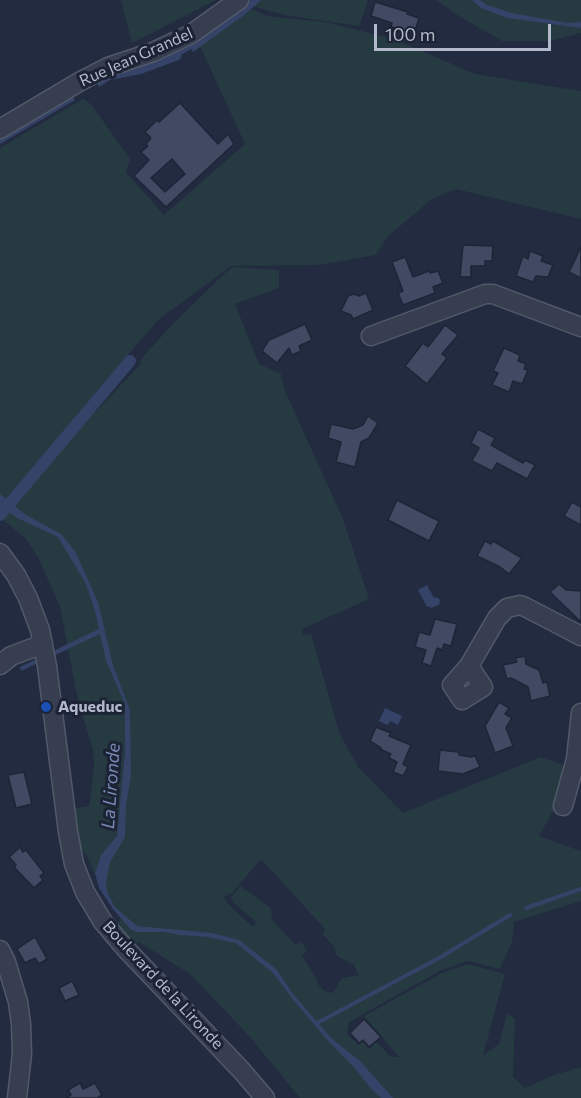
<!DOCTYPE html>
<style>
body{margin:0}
#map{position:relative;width:581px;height:1098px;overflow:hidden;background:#232b40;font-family:Commissioner,sans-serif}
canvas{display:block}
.scale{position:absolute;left:374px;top:24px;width:177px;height:27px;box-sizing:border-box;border:3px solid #b3b9ca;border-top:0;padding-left:8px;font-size:18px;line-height:21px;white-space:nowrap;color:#b3b9ca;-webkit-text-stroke:4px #1c2335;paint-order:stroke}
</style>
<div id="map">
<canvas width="581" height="1098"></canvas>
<div class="scale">100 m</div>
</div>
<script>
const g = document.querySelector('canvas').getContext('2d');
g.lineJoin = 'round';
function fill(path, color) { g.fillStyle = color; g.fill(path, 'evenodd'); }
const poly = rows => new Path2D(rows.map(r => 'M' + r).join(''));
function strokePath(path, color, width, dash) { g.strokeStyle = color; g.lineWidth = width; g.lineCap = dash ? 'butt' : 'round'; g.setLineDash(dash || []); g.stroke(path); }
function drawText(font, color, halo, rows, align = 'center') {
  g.font = font + ' Commissioner,sans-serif'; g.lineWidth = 6; g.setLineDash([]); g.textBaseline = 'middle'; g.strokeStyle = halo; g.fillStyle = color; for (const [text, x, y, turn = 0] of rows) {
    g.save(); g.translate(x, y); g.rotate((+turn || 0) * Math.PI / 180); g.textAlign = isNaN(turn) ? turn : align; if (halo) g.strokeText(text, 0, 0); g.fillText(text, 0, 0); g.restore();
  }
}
const green = poly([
 [121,0,216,0,132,43],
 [252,0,368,0,359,26,284,15,248,5],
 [436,0,581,0,581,33,549,41,502,41,460,17],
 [245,5,266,16,325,22,394,39,475,74,581,91,581,219,456,189,432,199,387,237,376,255,319,265,231,266,158,320,86,404,95,412,141,364,141,359,170,327,225,273,233,267,279,270,279,288,235,304,259,364,281,374,285,391,343,519,369,599,302,629,303,635,311,634,340,735,359,768,403,813,541,757,563,765,557,804,539,836,581,851,581,901,514,922,512,942,500,969,467,961,440,971,349,1022,347,1034,359,1045,363,1042,369,1049,377,1042,391,1057,399,1057,364,1016,442,973,467,964,505,974,483,1055,499,1044,507,1014,515,1018,513,1077,525,1088,551,1076,581,1067,581,1098,300,1098,250,1037,190,974,139,942,133,945,116,926,121,918,102,891,87,856,77,845,71,809,89,806,94,767,93,750,78,700,60,607,39,559,26,539,0,517,0,148,83,99,91,104,130,159,126,172,164,215,245,144,199,44],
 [261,859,325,929,323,935,334,946,337,956,354,965,359,975,342,978,333,993,324,991,318,984,316,977,302,956,307,951,302,942,296,945,272,920,271,908,240,886,231,897,234,903,256,922,253,927,230,906,224,897,233,892]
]);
const water = poly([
 [251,0,261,0,243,16,193,52,190,43],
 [472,0,480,0,487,5,512,13,568,23,581,22,581,28,507,18,481,8],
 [178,49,182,56,179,60,141,74,110,80,99,87,96,80],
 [72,96,75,100,0,144,0,138,51,106],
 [0,494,26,515,61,534,75,551,98,602,113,665,130,710,131,776,126,805,125,837,110,862,106,882,107,892,115,907,137,926,212,933,239,940,276,969,293,994,331,1038,360,1061,393,1098,381,1098,371,1089,354,1067,328,1041,291,997,274,974,236,943,208,937,180,935,165,932,136,932,130,929,113,909,99,888,95,873,101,855,117,836,125,753,125,704,106,661,100,634,21,671,20,667,99,629,95,611,86,584,58,537,17,518,0,504],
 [427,585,434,598,437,597,440,600,439,605,431,608,429,606,427,607,418,590],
 [385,708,402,716,398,725,390,721,388,725,379,721]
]);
const stream = poly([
 [178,54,195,45],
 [526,908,581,889],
 [317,1023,441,957,510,915]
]);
const canal = poly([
 [0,515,130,361]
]);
const building = poly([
 [375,2,408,12,407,14,419,18,414,34,391,27,392,23,371,16,375,2],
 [180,103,218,144,228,134,234,144,166,207,134,176,149,160,141,152,148,146,146,144,151,138,145,132,157,120,159,122,180,103],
 [172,159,185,174,165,192,151,178,172,159],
 [463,245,493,246,492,261,485,261,485,266,471,266,471,277,460,277,463,245],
 [581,247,581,278,569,272,581,247],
 [530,251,543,256,541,261,553,265,548,277,536,276,533,282,516,276,523,256,528,259,530,251],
 [405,257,413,277,429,271,430,273,438,271,443,283,433,287,435,293,403,305,398,293,403,291,392,262,405,257],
 [366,293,373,310,353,319,351,315,341,311,348,296,354,294,359,296,366,293],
 [305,324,312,340,299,346,301,351,292,355,289,348,277,363,262,351,269,340,305,324],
 [445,325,458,335,442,354,447,358,427,384,405,366,423,343,428,347,445,325],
 [504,348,520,355,518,361,526,364,524,369,528,370,522,384,513,381,509,392,492,385,498,373,493,371,504,348],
 [368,416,378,423,369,438,361,442,355,467,336,462,341,442,328,438,331,424,353,429,363,425,368,416],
 [478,429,495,438,491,445,523,463,525,460,535,465,527,479,497,463,492,471,472,461,479,448,471,443,478,429],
 [397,500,439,521,429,541,388,520,397,500],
 [572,502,581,507,581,525,564,516,572,502],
 [485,541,491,544,493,541,522,558,509,574,500,567,477,556,485,541],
 [559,584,566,590,581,591,581,622,550,592,559,584],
 [435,619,457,624,451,646,444,644,442,650,437,648,431,666,422,663,426,650,415,647,419,632,430,635,435,619],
 [525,656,526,664,539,670,543,683,547,682,550,696,531,701,528,687,511,678,507,679,503,665,517,662,515,658,525,656],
 [499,702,509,708,505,714,512,718,506,728,513,746,495,753,485,726,499,702],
 [376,727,391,733,389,736,411,745,403,764,408,767,403,776,393,772,397,762,389,758,391,754,380,749,381,748,370,741,376,727],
 [440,750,459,752,459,755,471,757,475,756,480,767,463,774,438,771,440,750],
 [24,772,32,804,16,808,8,775,24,772],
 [20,847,23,852,26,850,44,873,40,876,43,880,34,888,14,867,16,865,9,857,20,847],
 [35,937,47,959,39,964,35,958,25,963,17,949,35,937],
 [72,981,79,995,65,1001,59,988,72,981],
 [364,1019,381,1037,369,1047,363,1040,359,1043,350,1033,364,1019],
 [80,1083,83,1089,95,1083,102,1095,97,1098,66,1098,71,1095,68,1090,80,1083]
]);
const minor = poly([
 [0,129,79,82,108,67,153,52,191,34,239,0],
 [371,336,485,294,493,294,581,327],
 [0,553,16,575,28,598,40,630,47,666,68,832,74,864,85,892,103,922,125,948,242,1071,265,1098],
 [0,665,11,656,43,644],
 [469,666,483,687,462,700,452,685,469,666,497,618,507,608,520,605,525,607,581,636],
 [563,806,576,759,581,713],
 [0,950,6,962,18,1002,21,1024,22,1054,17,1098]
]);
const markers = [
 [46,707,6,"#1a4fb4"]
];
const streetNames = [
 ["Rue Jean Grandel",136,57,-24],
 ["Boulevard de la Lironde",163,985,47]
];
const poiNames = [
 ["Aqueduc",58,707]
];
const waterNames = [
 ["La Lironde",111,786,-86]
];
fill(green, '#253a41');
fill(water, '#354368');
strokePath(stream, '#354368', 4);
strokePath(canal, '#354368', 12);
fill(building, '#414a62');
strokePath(building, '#1e2537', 1.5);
strokePath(minor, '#52596a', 21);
strokePath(minor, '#373e50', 18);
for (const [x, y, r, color] of markers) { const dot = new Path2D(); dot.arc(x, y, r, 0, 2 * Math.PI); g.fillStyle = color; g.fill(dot); strokePath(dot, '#1c2335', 2); }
drawText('16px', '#b3b9ca', '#1c2335', streetNames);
drawText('bold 16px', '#b3b9ca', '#1c2335', poiNames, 'left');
drawText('italic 18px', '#798ab4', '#1c2335', waterNames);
</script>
